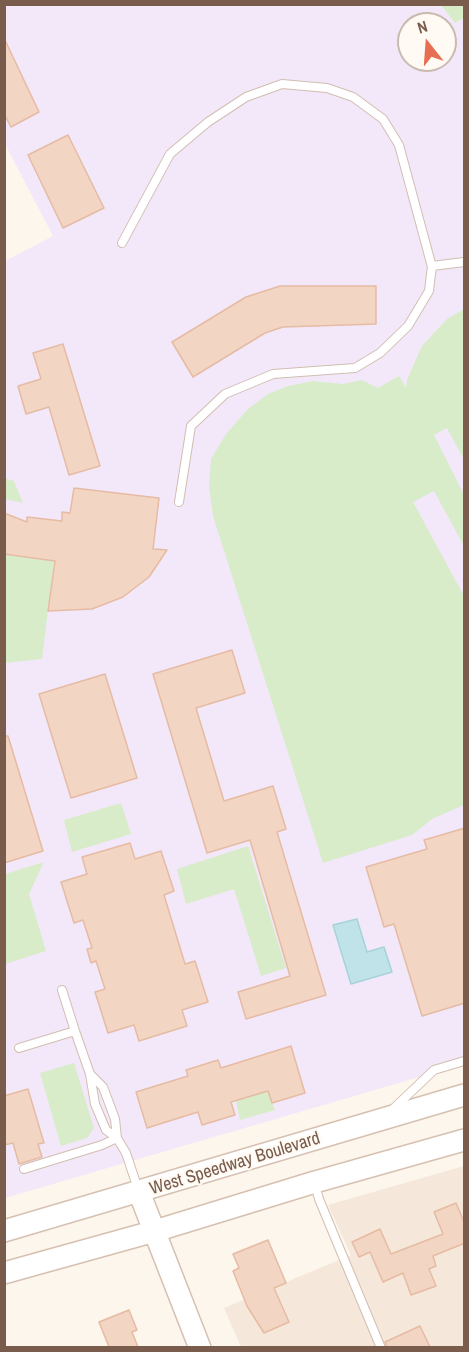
<!DOCTYPE html>
<style>
body{margin:0}
#map{position:relative;width:469px;height:1352px;overflow:hidden;background:#fdf6ec;font-family:"Archivo Narrow",sans-serif}
canvas{display:block}
.frame{position:absolute;inset:0;border:6px solid #7a5c4d;pointer-events:none}
.north{position:absolute;left:397px;top:12px;width:60px;height:60px;box-sizing:border-box;background:#fffaf3;border:2px solid #cabbb1;border-radius:50%;rotate:343deg;font-size:16px;font-weight:700;line-height:24px;text-align:center;color:#7a5c4d}
.north::after{content:'';display:block;margin:auto;width:21px;height:27px;background:#e76f51;clip-path:polygon(50% 0,100% 100%,50% 72%,0 100%)}
</style>
<div id="map">
<canvas width="469" height="1352"></canvas>
<div class="frame"></div>
<div class="north">N</div>
</div>
<script>
const g = document.querySelector('canvas').getContext('2d');
g.lineJoin = 'round';
function fill(path, color) { g.fillStyle = color; g.fill(path, 'evenodd'); }
const poly = rows => new Path2D(rows.map(r => 'M' + r).join(''));
function strokePath(path, color, width, dash) { g.strokeStyle = color; g.lineWidth = width; g.lineCap = dash ? 'butt' : 'round'; g.setLineDash(dash || []); g.stroke(path); }
function drawText(font, color, halo, rows, align = 'center') {
  g.font = font + ' "Archivo Narrow",sans-serif'; g.lineWidth = 4.5; g.setLineDash([]); g.textBaseline = 'middle'; g.strokeStyle = halo; g.fillStyle = color; for (const [text, x, y, turn = 0] of rows) {
    g.save(); g.translate(x, y); g.rotate((+turn || 0) * Math.PI / 180); g.textAlign = isNaN(turn) ? turn : align; if (halo) g.strokeText(text, 0, 0); g.fillText(text, 0, 0); g.restore();
  }
}
const residential = poly([
 [464,1166,464,1347,241,1347,224,1308,351,1255,328,1205]
]);
const education = poly([
 [5,5,441,5,455,23,464,18,464,1064,5,1198,5,261,53,236,5,144],
 [409,24,445,24,445,60,409,60]
]);
const green = poly([
 [441,5,464,5,464,18,455,23],
 [464,309,464,460,447,428,434,435,464,495,464,546,434,491,413,502,464,596,464,805,432,819,412,835,323,863,213,516,209,487,211,459,226,434,248,409,268,394,288,386,313,381,343,384,362,380,378,388,399,376,406,388,407,380,422,346,447,319],
 [4,478,14,481,23,503,5,499],
 [5,554,54,561,42,659,5,663],
 [121,803,131,834,72,852,64,820],
 [248,846,286,968,261,976,234,889,186,904,177,869],
 [44,862,29,894,46,951,5,964,5,874],
 [74,1063,94,1128,87,1138,61,1146,40,1073],
 [268,1091,275,1110,240,1120,236,1101]
]);
const water = poly([
 [357,919,367,952,384,947,392,972,351,984,333,925,357,919]
]);
const building = poly([
 [4,38,39,112,11,127,4,114,4,38],
 [68,135,104,208,63,228,28,155,68,135],
 [280,286,376,286,376,324,283,327,265,333,193,377,172,342,246,297,280,286],
 [63,344,100,466,69,475,49,407,26,414,18,386,41,379,33,353,63,344],
 [74,488,159,498,153,549,167,550,149,577,123,597,92,609,48,611,55,561,4,554,4,513,27,522,27,517,62,521,62,512,70,513,74,488],
 [232,650,245,693,196,708,224,801,273,786,286,829,277,832,326,995,246,1019,238,992,290,976,250,840,207,853,153,674,232,650],
 [105,674,137,778,71,798,39,694,105,674],
 [4,736,8,736,43,851,4,863,4,736],
 [465,828,465,1003,422,1016,394,924,384,927,366,867,427,849,424,840,465,828],
 [130,843,135,859,161,851,174,891,164,895,185,964,195,961,208,1002,182,1010,187,1026,139,1041,134,1025,108,1033,95,992,105,989,96,961,91,963,87,949,92,948,83,920,74,923,61,882,87,874,82,857,130,843],
 [291,1046,305,1093,272,1103,268,1091,231,1102,235,1115,202,1125,198,1112,147,1128,136,1092,188,1076,186,1070,218,1060,221,1068,291,1046],
 [28,1089,44,1143,38,1144,42,1157,19,1164,13,1143,4,1145,4,1096,28,1089],
 [456,1203,465,1224,465,1243,433,1256,436,1266,429,1269,436,1286,411,1295,403,1273,383,1282,370,1252,359,1257,352,1242,380,1229,391,1254,443,1234,434,1212,456,1203],
 [268,1240,286,1283,274,1288,289,1322,264,1333,247,1306,233,1271,239,1268,233,1254,268,1240],
 [129,1310,137,1330,132,1332,138,1347,109,1347,99,1322,129,1310],
 [420,1326,430,1347,387,1347,385,1342,420,1326]
]);
const service = poly([
 [122,243,170,154,208,122,246,97,282,84,327,88,353,97,383,119,399,145,432,267],
 [179,502,191,426,225,394,273,374,355,368,380,353,408,326,429,291,432,266,464,262],
 [62,990,75,1031],
 [19,1048,75,1031,90,1074],
 [393,1109,434,1070,464,1061],
 [117,1138,115,1119,103,1087,90,1074,95,1104,106,1130,117,1138,126,1153,138,1189],
 [24,1169,102,1145,117,1138],
 [315,1185,319,1199,381,1348]
]);
const secondary = poly([
 [139,1192,200,1348],
 [4,1231,464,1095],
 [4,1273,155,1231,315,1182,464,1140]
]);
const streetNames = [
 ["West Speedway Boulevard",235,1164,-17]
];
fill(residential, '#f5e8da');
fill(education, '#f3e8fa');
fill(green, '#d8ecc9');
fill(water, '#bfe3e8');
strokePath(water, '#a5d3da', 1.5);
fill(building, '#f3d5c3');
strokePath(building, '#e6bba3', 1.5);
strokePath(service, '#d1beb0', 10);
strokePath(secondary, '#d6c0b0', 24);
strokePath(service, '#fff', 8);
strokePath(secondary, '#fff', 21);
drawText('18px', '#7a5c4d', '#fffaf3', streetNames);
</script>
